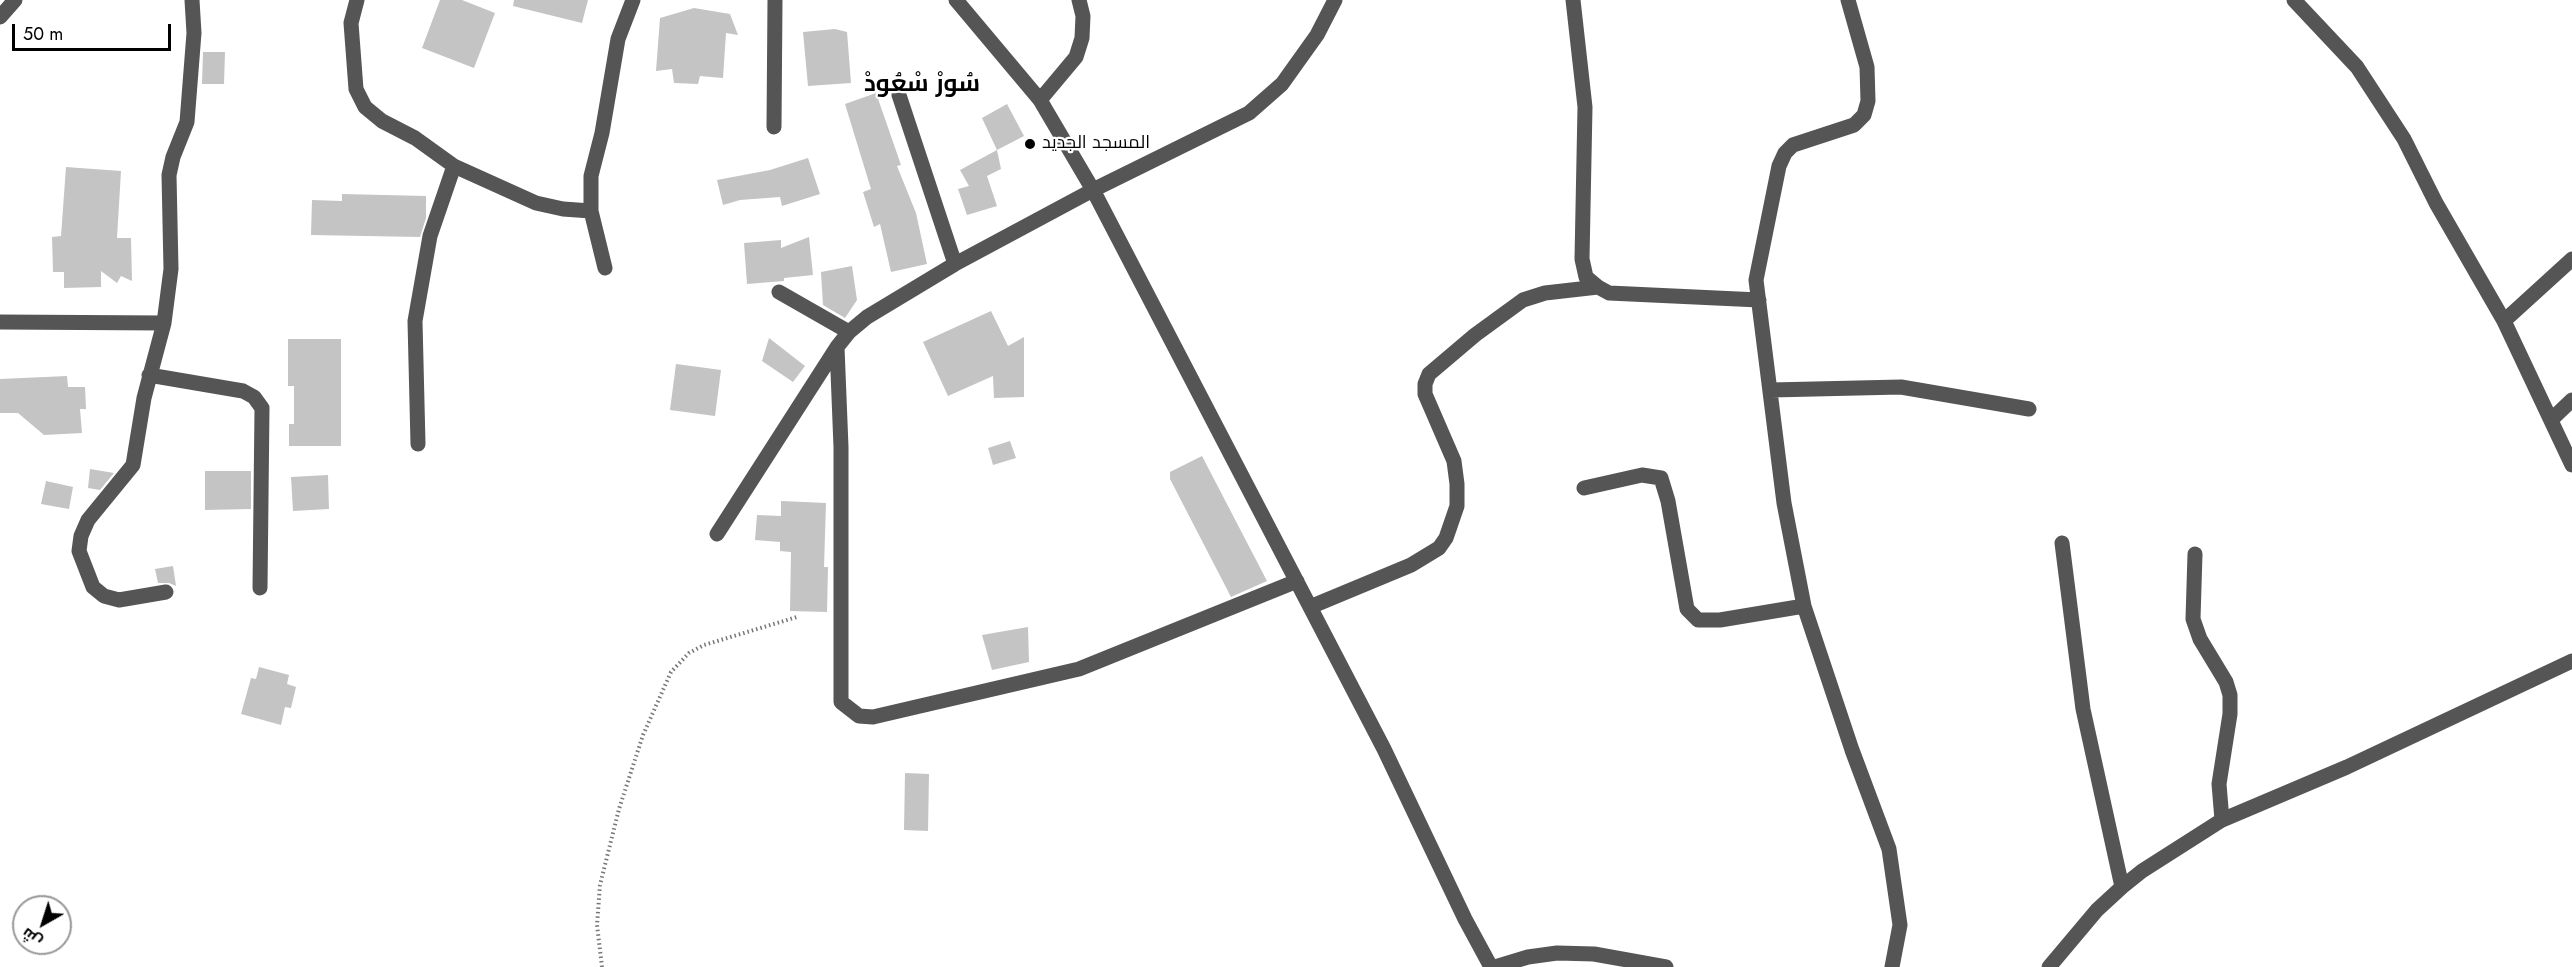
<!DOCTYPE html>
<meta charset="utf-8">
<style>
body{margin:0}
#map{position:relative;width:2572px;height:967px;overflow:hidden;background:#fff;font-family:Jost,Cairo,sans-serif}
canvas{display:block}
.north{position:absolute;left:12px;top:895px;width:60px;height:60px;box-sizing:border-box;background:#fff;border:2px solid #999;border-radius:50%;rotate:219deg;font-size:16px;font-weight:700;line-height:24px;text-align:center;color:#000}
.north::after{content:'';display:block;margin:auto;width:21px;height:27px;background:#000;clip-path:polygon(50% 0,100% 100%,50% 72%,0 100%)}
.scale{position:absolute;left:12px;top:24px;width:159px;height:27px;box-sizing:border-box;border:3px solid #000;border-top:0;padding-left:8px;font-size:18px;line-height:21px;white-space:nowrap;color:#000;-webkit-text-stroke:4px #fff;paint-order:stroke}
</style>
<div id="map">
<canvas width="2572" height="967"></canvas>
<div class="north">ش</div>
<div class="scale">50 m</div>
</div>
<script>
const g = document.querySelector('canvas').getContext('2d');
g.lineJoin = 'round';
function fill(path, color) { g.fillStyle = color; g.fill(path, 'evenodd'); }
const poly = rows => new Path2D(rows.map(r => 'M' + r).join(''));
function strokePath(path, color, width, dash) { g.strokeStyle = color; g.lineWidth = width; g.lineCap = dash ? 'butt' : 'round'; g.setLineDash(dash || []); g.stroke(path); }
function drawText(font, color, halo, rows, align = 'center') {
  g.font = font + ' Jost,Cairo,sans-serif'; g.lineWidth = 4.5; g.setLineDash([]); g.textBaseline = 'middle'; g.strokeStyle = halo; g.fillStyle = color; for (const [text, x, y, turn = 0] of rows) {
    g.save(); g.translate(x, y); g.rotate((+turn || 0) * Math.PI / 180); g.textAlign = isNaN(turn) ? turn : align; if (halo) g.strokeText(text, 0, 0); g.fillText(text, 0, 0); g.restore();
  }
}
const building = poly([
 [440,0,462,0,495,13,474,68,422,48],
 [514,0,588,0,582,23,513,6],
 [694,8,730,14,738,35,726,33,723,78,700,76,698,84,674,83,672,69,656,71,660,18],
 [835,29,847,32,851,83,808,86,803,32],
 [203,52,225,52,224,84,202,84],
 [876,93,901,165,897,166,916,213,927,264,891,272,880,224,874,227,863,192,871,189,845,104],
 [1007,104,1024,136,997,150,982,118],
 [997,150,1001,169,987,176,997,206,967,215,958,189,969,186,960,170],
 [808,158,820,194,782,206,780,197,740,200,723,205,717,180,770,170],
 [66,167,121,171,117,238,131,238,132,281,121,276,117,283,101,271,101,287,64,288,64,272,53,272,52,237,61,236],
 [342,194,426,196,426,218,420,237,311,235,312,200,342,201],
 [809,237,813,275,784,278,784,281,747,284,744,243,781,240,781,248],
 [852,266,857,300,845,318,823,305,821,272],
 [991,311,1008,346,1024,337,1024,397,994,398,993,376,948,396,923,342],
 [769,338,805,366,793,382,762,361],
 [288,339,341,339,341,446,289,446,289,424,294,424,294,386,288,386],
 [676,364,721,370,715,416,670,410],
 [67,376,68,387,85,387,86,409,80,409,82,433,44,435,18,413,0,413,0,379],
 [1010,441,1016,458,993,465,988,448],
 [1202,456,1267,581,1231,597,1170,479,1170,472],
 [90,469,114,473,100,490,88,488],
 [205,471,251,471,251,509,205,510],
 [328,475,329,509,293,511,291,477],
 [46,481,73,487,69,509,41,504],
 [781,501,826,503,824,567,828,567,827,612,790,611,791,552,780,551,780,542,755,540,757,515,781,516],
 [173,566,176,586,169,583,158,583,155,569],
 [1028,627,1029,662,992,670,982,635],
 [259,667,289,675,287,684,296,687,291,708,285,707,281,725,241,714,251,678,256,679],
 [905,773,929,774,928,831,904,830]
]);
const path = poly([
 [602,967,597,925,600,885,619,809,643,735,671,672,689,653,704,645,797,617]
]);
const minor = poly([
 [357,0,351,23,356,89,365,107,382,121,415,138,454,166,536,203,563,209,591,211],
 [956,0,1040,100,1093,190,1384,749,1465,919,1491,967],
 [1573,0,1585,107,1582,259,1586,277,1598,287,1609,293,1759,300],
 [1848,0,1867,67,1868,101,1864,115,1854,125,1793,145,1785,153,1779,166,1756,280,1784,503,1804,606,1852,750,1889,849,1900,925,1892,967],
 [2294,0,2357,67,2404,139,2436,203,2504,321,2572,465],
 [0,17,15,0],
 [899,95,955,264],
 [1040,100,1076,57,1082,38,1083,16,1079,0],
 [774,127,775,0],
 [605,268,591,211,591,176,602,133,618,39,633,0],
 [779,292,849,332],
 [2504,321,2572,259],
 [0,322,164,323],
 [837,347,841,447,841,702,859,716,873,717,1079,669,1297,581],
 [149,375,243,391,254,397,262,408,260,588],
 [1771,390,1901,387,2029,409],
 [2552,419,2572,400],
 [418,444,415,321,430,236,454,166],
 [1584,488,1642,475,1661,478,1668,501,1687,609,1698,620,1720,620,1804,606],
 [717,534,837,347,849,332,867,317,955,264,1093,190,1249,113,1282,84,1317,35,1335,0],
 [2062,543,2083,709,2122,887],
 [2195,554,2193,619,2200,639,2226,682,2230,695,2230,714,2219,784,2222,820],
 [166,592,119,600,104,596,93,587,79,551,81,536,88,520,133,465,144,398,164,323,171,269,169,175,173,157,187,122,194,33,192,0],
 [1310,607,1411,565,1439,548,1446,538,1457,506,1457,484,1454,461,1425,394,1425,384,1429,374,1475,335,1523,300,1545,293,1598,287],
 [1495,967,1528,957,1557,953,1594,954,1666,967],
 [2049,967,2097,910,2122,887,2142,871,2222,820,2347,767,2572,661]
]);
const markers = [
 [1030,144,6,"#000"]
];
const poiNames = [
 ["المسجد الجديد",1042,144]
];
const districtNames = [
 ["سُورْ سْعُودْ",922,85]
];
fill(building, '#c4c4c4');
strokePath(path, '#777', 4, [1.5, 3]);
strokePath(minor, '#555', 15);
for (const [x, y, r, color] of markers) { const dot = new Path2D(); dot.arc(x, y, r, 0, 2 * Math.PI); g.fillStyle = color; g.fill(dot); strokePath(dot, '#fff', 2); }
drawText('18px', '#000', '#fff', poiNames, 'left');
drawText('bold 24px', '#000', '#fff', districtNames);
</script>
